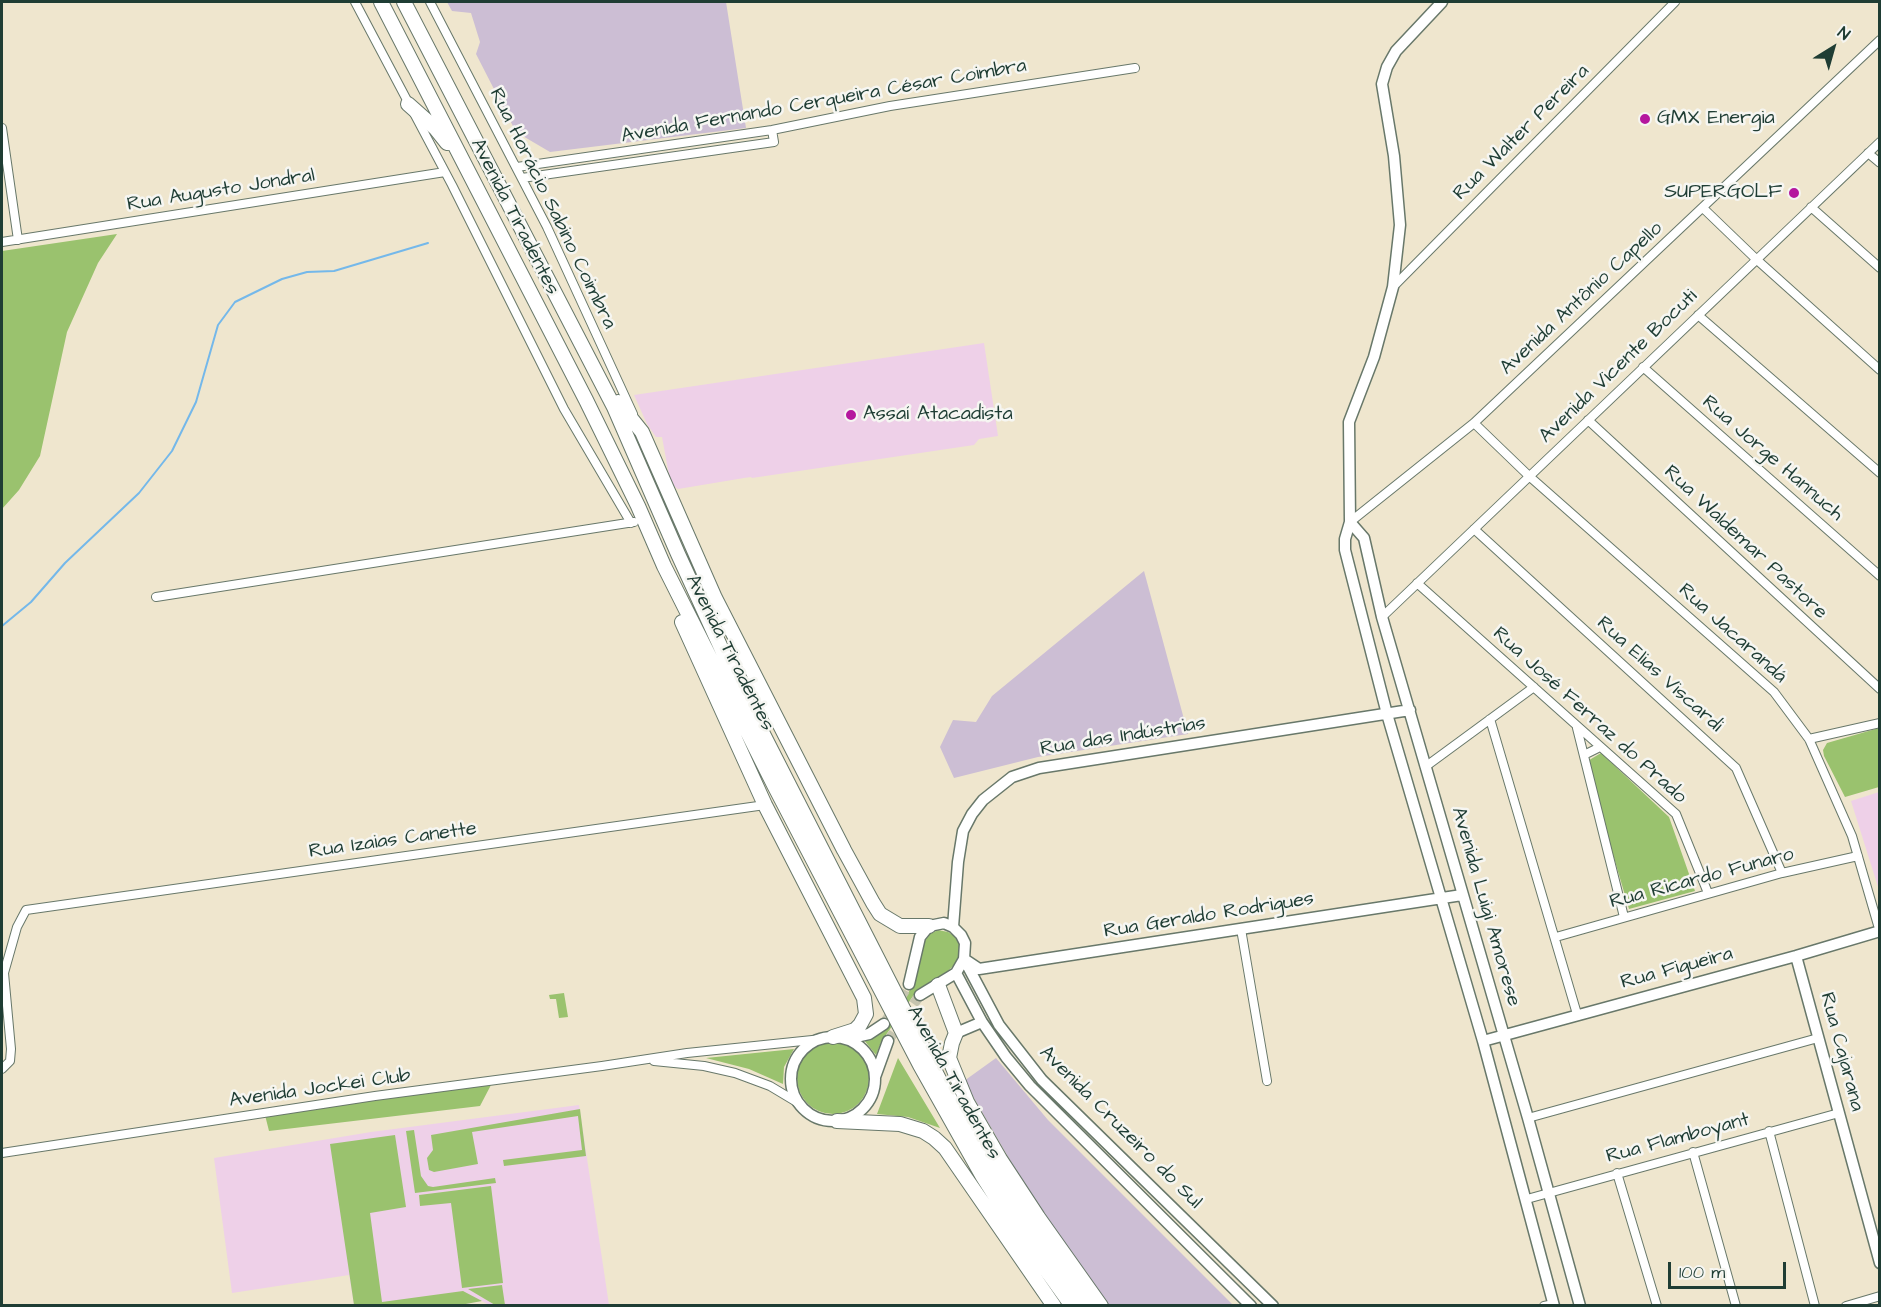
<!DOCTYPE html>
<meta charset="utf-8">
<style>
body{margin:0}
#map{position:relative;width:1881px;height:1307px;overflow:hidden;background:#efe6ce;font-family:"Architects Daughter",sans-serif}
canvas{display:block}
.frame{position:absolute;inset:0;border:3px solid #1f3d34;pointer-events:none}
.north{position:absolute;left:1803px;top:18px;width:60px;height:60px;-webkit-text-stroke:4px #f6f6f2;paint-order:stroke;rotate:37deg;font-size:16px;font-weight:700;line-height:24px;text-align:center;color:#1f3d34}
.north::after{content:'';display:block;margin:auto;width:21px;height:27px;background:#1f3d34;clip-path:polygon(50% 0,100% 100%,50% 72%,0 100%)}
.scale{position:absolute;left:1668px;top:1262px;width:118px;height:27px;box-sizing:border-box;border:3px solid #1f3d34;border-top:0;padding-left:8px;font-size:18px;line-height:21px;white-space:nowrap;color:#1f3d34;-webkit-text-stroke:4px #f6f6f2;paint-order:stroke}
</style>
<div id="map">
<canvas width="1881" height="1307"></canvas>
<div class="frame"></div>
<div class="north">N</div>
<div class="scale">100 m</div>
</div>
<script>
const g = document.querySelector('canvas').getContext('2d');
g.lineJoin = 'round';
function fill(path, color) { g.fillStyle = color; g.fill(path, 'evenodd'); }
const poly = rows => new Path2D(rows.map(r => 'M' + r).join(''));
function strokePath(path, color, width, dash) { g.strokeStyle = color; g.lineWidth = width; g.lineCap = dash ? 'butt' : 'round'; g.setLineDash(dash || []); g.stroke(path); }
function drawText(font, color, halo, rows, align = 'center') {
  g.font = font + ' "Architects Daughter",sans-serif'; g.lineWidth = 5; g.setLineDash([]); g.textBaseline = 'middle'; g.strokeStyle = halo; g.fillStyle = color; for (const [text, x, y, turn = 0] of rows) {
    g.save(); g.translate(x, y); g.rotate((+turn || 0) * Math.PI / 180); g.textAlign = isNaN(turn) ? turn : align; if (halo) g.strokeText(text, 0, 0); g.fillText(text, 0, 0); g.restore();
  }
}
const built = poly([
 [984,343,998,436,979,439,974,445,752,478,751,477,744,478,678,489,674,486,669,475,662,437,656,437,647,424,634,395],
 [1879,792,1880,792,1879,890,1851,801],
 [579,1105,609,1305,490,1306,482,1301,455,1306,354,1305,349,1275,232,1293,214,1158,371,1132]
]);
const industrial = poly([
 [447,2,726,2,746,128,550,152,516,132,476,54,480,42,471,13,452,11],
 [1144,571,1188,734,1038,757,954,778,940,747,953,720,976,722,992,696],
 [996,1058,1048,1120,1233,1305,1104,1305,1043,1217,964,1081]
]);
const green = poly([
 [117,234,98,263,67,332,40,456,19,490,2,509,2,251],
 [1879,728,1879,787,1845,797,1824,756,1823,750,1827,743],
 [1601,753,1669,817,1695,891,1629,909,1586,762],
 [938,930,948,932,956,937,959,943,960,950,957,962,943,976,918,989,881,1042,876,1055,864,1040,885,1029,915,982,924,942,930,934],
 [564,993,568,1017,559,1018,556,999,550,999,549,995],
 '797 1078a36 36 0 1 1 72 0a36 36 0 1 1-72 0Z',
 [794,1049,784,1067,783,1084,749,1069,706,1058],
 [898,1058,940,1128,908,1117,877,1114],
 [491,1085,480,1106,269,1131,265,1115],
 [580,1109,586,1156,504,1166,503,1160,582,1150,578,1116,472,1132,478,1164,434,1172,429,1170,427,1158,433,1150,431,1135],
 [414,1130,421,1176,428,1186,433,1187,495,1178,496,1183,415,1193,406,1131],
 [395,1135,406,1207,370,1213,382,1302,463,1291,482,1301,455,1306,354,1305,330,1144],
 [491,1186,503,1283,462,1288,451,1203,420,1206,419,1195],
 [502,1285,505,1305,495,1305,468,1289]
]);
const stream = poly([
 [2,626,31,602,65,563,139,493,172,451,196,402,218,325,235,302,282,279,307,272,334,271,428,243]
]);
const secondaryTunnel = poly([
 [884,1024,909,984],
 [888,1041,920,995]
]);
const street = poly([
 [355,2,452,185,564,409,631,523],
 [430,2,547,227,633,414],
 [2,128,18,240],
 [1868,153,1880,163],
 [517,167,772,130,890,106,1135,68],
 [522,178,774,142,772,130],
 [1811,207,1880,268],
 [1703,208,1756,259,1880,370],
 [2,242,445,172],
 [1393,287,1675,2],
 [1698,315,1880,473],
 [1643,367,1880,576],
 [1588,420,1880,689],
 [1474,423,1529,476,1774,692,1809,739,1852,836,1880,932],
 [1350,522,1474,423,1880,40],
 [1474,529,1736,768,1782,873],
 [1417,583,1676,814,1708,893],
 [156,597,634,522],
 [1382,617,1880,142],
 [1490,719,1577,1014],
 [1577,728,1624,917],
 [1809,739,1880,723],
 [1584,755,1600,747],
 [1425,767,1534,687],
 [1241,929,1267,1081],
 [1556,937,1782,873,1858,856],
 [654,1061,704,1066,735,1073,770,1086,800,1104],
 [2,1069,10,1061,11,1049,4,973,17,927,26,910,765,805],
 [1528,1118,1818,1038],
 [1769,1131,1815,1306],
 [1693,1152,1736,1306],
 [2,1153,375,1096,602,1066,687,1053,822,1039],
 [1617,1173,1657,1306],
 [1527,1199,1839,1113],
 [1544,1306,1554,1304],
 [1846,1306,1880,1296]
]);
const secondary = poly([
 [1442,2,1396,51,1387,67,1382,84,1394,156,1400,225,1393,287,1374,357,1349,422,1350,522,1345,539,1345,550,1387,714,1483,1041,1554,1306],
 [1350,522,1364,538,1382,617,1528,1118,1580,1306],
 [953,927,958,862,963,831,972,814,983,800,1012,777,1039,768,1410,710],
 [1796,956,1880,1263],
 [964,959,979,969,1462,895],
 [965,961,999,1025,1042,1080,1273,1306],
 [956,973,982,1022,1006,1057,1030,1086,1251,1306],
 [909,984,920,937,929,926,944,923,953,927,961,935,965,943,964,959,956,973,920,995],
 [956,1033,982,1022],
 '791 1079a42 42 0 1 1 84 0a42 42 0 1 1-84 0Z',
 [847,1039,869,1034,884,1024],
 [1483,1041,1796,956,1880,931],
 [875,1077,888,1041]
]);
const highway = poly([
 [381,2,586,400,638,506,664,566,774,785,920,1065,983,1177,1011,1221,1072,1306],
 [404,2,614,407,678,554,739,687,941,1083,985,1160,1021,1215,1086,1306],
 [408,104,435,128,447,143],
 [618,402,642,432,715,598,844,850,873,903,880,914,900,926,929,926],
 [682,622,765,805,864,998,866,1014,860,1025,855,1030,833,1037],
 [938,985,956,1033,952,1043,949,1058,967,1102,1000,1159,1038,1217,1101,1306],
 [837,1121,900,1124,923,1131,934,1138,945,1148,1054,1306]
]);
const markers = [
 [1645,119,6,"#b5179e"],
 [1794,193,6,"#b5179e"],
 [851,415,6,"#b5179e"]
];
const streetNames = [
 ["Avenida Fernando Cerqueira César Coimbra",824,102,-10],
 ["Rua Walter Pereira",1522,133,-45],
 ["Rua Augusto Jondral",221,191,-9],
 ["Rua Horácio Sabino Coimbra",552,209,64],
 ["Avenida Tiradentes",514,217,63],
 ["Avenida Antônio Capello",1582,299,-43],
 ["Avenida Vicente Bocuti",1619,367,-44],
 ["Rua Jorge Hannuch",1772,459,41],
 ["Rua Waldemar Pastore",1745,543,43],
 ["Rua Jacarandá",1732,634,42],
 ["Avenida Tiradentes",729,653,63],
 ["Rua Elias Viscardi",1659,675,42],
 ["Rua José Ferraz do Prado",1589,716,42],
 ["Rua das Indústrias",1123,737,-9],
 ["Rua Izaias Canette",393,841,-8],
 ["Rua Ricardo Funaro",1702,879,-15],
 ["Avenida Luigi Amorese",1485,907,74],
 ["Rua Geraldo Rodrigues",1209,916,-9],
 ["Rua Figueira",1677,969,-15],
 ["Rua Cajarana",1841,1052,75],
 ["Avenida Tiradentes",953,1083,61],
 ["Avenida Jockei Club",320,1089,-8],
 ["Avenida Cruzeiro do Sul",1120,1128,45],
 ["Rua Flamboyant",1678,1139,-15]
];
const poiNames = [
 ["GMX Energia",1657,119],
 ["SUPERGOLF",1782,193,"right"],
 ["Assaí Atacadista",863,415]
];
fill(built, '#eed0e8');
fill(industrial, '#ccbed4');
fill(green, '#9ac26e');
strokePath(stream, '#74b8ea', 2);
strokePath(secondaryTunnel, '#c5c4af', 10, [10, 5]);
strokePath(street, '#68786a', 10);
strokePath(secondary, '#68786a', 13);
strokePath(highway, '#68786a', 16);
strokePath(street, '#fff', 8);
strokePath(secondary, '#fff', 10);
strokePath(highway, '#fff', 14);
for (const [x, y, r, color] of markers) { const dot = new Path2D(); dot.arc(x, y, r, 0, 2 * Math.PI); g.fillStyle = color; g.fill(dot); strokePath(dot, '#f6f6f2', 2); }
drawText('20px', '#1f3d34', '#f6f6f2', streetNames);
drawText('20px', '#1f3d34', '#f6f6f2', poiNames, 'left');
</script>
